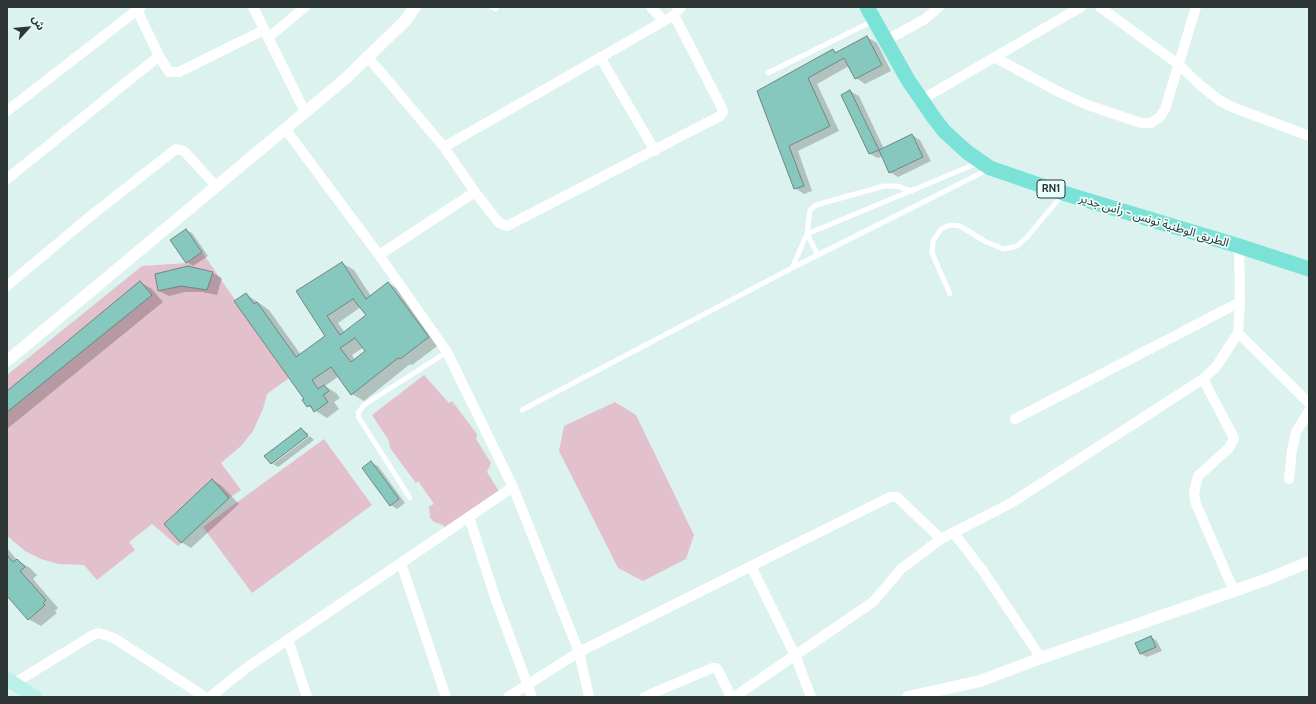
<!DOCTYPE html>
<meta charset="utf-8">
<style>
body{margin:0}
#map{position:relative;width:1316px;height:704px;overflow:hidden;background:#dcf2ee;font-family:Cabin,"Noto Sans Arabic",sans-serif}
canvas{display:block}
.frame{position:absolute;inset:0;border:8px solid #2e3635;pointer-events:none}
.north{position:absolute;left:8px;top:8px;width:40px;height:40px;-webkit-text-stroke:3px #e9fffb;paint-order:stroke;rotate:63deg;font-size:11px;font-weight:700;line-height:16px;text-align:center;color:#2e3635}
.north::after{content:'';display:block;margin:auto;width:14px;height:18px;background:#2e3635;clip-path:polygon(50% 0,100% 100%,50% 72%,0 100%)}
</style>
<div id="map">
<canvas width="1316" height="704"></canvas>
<div class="frame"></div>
<div class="north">ش</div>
</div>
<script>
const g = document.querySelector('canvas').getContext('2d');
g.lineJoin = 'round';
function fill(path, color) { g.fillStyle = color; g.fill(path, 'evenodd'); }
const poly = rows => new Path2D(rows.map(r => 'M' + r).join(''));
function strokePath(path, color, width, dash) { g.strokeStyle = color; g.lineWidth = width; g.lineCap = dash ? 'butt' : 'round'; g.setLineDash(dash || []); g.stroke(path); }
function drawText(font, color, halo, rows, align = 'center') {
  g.font = font + ' Cabin,"Noto Sans Arabic",sans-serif'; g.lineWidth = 3.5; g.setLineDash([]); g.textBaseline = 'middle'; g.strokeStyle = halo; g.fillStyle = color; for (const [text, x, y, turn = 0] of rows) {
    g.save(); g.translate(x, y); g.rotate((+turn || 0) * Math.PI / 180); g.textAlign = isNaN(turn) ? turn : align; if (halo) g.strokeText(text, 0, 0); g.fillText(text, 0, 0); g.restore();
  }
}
const green = poly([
 [202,252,289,378,267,394,263,409,253,431,241,446,221,463,241,490,229,498,178,546,152,524,129,542,135,550,97,580,84,565,58,564,41,559,25,551,7,536,7,375,142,266,186,263],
 [424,375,449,403,452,401,477,434,476,439,491,463,487,472,500,493,445,529,443,525,434,522,430,518,429,506,434,504,418,481,416,483,390,448,389,441,372,415],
 [615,402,636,415,694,535,686,559,643,581,618,568,559,451,564,426],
 [324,439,372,505,252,593,203,527]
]);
const shadow = poly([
 [867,37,877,43,891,71,865,84,856,78,849,66,817,84,839,131,798,151,812,191,804,194,795,188,759,92,833,50,838,53],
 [850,91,859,96,884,149,912,135,920,140,931,161,898,177,890,172,883,156,878,158,870,154,842,95],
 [186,230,192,233,208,256,193,266,187,262,171,240],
 [342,263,354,270,371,296,388,283,400,290,440,344,412,365,410,364,364,401,352,394,339,376,325,386,336,393,340,398,334,402,339,409,327,418,308,406,304,400,305,399,246,294,269,310,301,355,327,336,298,292],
 [361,307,367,315,345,333,338,323],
 [364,347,367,351,355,360,352,355],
 [213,273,222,278,217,295,202,292,185,292,169,296,159,291],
 [140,282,152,289,163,302,7,429,7,392],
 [301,429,309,434,272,464,266,456],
 [310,436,314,440,278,467,273,464],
 [372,463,378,466,405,503,397,509,391,505],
 [213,480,222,486,239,504,191,548,181,542],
 [7,548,17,560,30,568,37,575,33,579,58,608,55,611,57,613,41,626,28,619,7,590],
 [1151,637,1157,641,1162,651,1147,657,1141,654]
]);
const building = poly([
 [867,36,882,65,855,79,844,58,808,78,830,126,789,146,804,186,794,189,757,91,833,49,835,53,867,36],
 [850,90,879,150,912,134,923,157,889,173,879,150,869,154,841,95,850,90],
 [186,229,202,252,186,263,170,240,186,229],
 [342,262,366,299,388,282,429,337,400,359,398,358,351,395,331,367,312,380,318,389,324,385,329,391,323,395,328,402,314,412,310,405,307,407,302,400,304,399,234,301,246,293,254,304,257,302,296,357,325,336,296,291,342,262],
 [353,299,366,315,340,335,327,316,353,299],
 [355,338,365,351,351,362,340,348,355,338],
 [188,266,213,272,207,290,181,286,158,291,155,274,188,266],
 [140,281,152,295,7,412,7,391,140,281],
 [301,428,308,436,271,464,264,456,301,428],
 [371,461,399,499,390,506,362,468,371,461],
 [212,479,229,498,181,543,164,524,212,479],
 [7,555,13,562,17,559,25,567,20,571,46,600,43,603,45,605,28,620,7,596,7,555],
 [1151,636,1156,647,1140,654,1135,643,1151,636]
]);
const service = poly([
 [492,7,496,9],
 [768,73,873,21],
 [807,234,978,163],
 [807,234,818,255],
 [792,268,807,234,810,210,816,205,884,186,896,186,912,191],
 [950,294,932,253,933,241,941,229,950,225,960,226,986,242,1004,249,1017,246,1027,237,1063,194],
 [522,410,792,268,989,169],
 [410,498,359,418,358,413,364,405,447,352]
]);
const minor = poly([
 [253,7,305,112],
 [651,7,664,21],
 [1100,7,1178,64,1200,85,1219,100,1232,107,1309,136],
 [268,38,305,7],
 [885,41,925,19,939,7],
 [159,56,169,72,179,72,264,30],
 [367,56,444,147,664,21,674,15,681,7],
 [600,57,655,151],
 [996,58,1061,93,1088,105,1141,123,1151,123,1160,117,1165,109,1196,7],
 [921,100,1081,7],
 [7,111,141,7],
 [286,130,379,255,447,352,513,487,579,652,589,697],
 [7,179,159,56,137,10],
 [475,192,499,223,507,226,720,116,723,112,722,108,674,15],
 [379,255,475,192,444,147],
 [7,286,88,218,176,149,184,151,216,186],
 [1238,333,1309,403],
 [1203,379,1234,438,1229,448,1198,476,1194,493,1196,504,1234,591],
 [1015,419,1240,302,1239,246],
 [1289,479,1292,450,1296,432,1309,411],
 [469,517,496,600,532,697],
 [953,532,983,571,1041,658],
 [401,563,446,697],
 [751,566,795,655,811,697],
 [288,639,307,697],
 [13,684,93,635,99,633,114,638,205,697],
 [210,697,249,666,513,487],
 [508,697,579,652,890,497,897,497,941,539],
 [644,697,712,668,716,668,719,672,731,697],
 [734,697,873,602,902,568,941,539,1011,503,1203,379,1216,367,1238,333,1240,302]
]);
const tertiary = poly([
 [7,361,345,79,406,20,415,7],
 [908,697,980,681,1041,658,1265,580,1309,562]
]);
const secondary = poly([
 [7,679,35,697]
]);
const primary = poly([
 [867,7,908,80,934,118,944,131,967,152,990,168,1063,193,1239,246,1309,269]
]);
const shields = [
 [1051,189,28]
];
const shieldNames = [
 ["RN1",1051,189]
];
const streetNames = [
 ["الطريق الوطنية تونس - رأس جدير",1154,221,17]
];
fill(green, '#e3c1cc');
fill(shadow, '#0003');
fill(building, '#86c7be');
strokePath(building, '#718582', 1);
strokePath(service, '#fff', 5);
strokePath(minor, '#fff', 10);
strokePath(tertiary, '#fff', 12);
strokePath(secondary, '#bcf0eb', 14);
strokePath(primary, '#7ae2d7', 15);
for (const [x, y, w] of shields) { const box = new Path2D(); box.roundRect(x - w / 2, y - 9, w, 18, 3); g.fillStyle = '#e9fffb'; g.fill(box); strokePath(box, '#2e3635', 1); }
drawText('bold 11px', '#2e3635', null, shieldNames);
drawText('12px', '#2e3635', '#e9fffb', streetNames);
</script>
